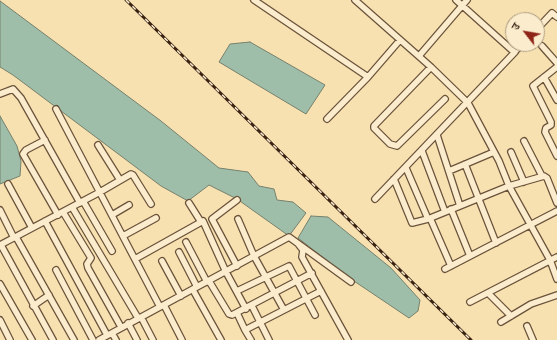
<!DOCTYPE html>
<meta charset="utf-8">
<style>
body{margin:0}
#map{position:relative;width:557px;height:340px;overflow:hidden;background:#f8e1b0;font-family:"EB Garamond","Noto Serif Devanagari",serif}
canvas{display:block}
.north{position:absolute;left:505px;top:12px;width:40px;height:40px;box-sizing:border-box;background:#faeccc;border:1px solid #ae9c82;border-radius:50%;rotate:301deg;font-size:11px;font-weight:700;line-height:16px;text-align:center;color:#3b2314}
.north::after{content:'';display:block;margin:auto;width:14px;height:18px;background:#8f2418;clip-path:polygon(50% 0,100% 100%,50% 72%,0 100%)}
</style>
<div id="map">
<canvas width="557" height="340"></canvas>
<div class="north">उ</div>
</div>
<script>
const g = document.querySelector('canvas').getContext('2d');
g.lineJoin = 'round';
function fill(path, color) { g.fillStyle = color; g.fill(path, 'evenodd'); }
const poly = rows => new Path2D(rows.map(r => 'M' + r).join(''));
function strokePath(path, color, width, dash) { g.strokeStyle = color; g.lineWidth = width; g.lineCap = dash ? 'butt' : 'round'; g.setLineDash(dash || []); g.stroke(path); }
const water = poly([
 [0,1,161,121,219,168,248,172,259,186,274,189,277,200,293,202,306,213,289,236,237,199,209,185,188,201,161,186,13,75,0,67,0,1],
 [250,42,325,85,306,114,219,62,230,44,250,42],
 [0,116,17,146,21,161,20,176,0,184,0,116],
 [311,216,328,217,391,268,420,300,418,311,409,318,348,277,298,238,311,216]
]);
const street = poly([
 [254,0,368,77],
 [355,0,431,67,468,103,499,161,509,186,550,260,557,279],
 [456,0,514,52,523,44],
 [537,29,552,13,557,17],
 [542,46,557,63],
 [419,56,467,0],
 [431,67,374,126,374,128,390,144,397,146,445,99],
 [557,67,533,86,551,122,551,125,546,128,545,132,557,156],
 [544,77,557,100],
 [0,94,13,89,21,98,80,203],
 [56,109,160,307],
 [327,119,368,77,400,40],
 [437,135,460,206],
 [45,140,26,150,23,154,58,215],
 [524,141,542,176],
 [98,145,120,180],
 [422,151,445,212],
 [511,152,524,182],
 [465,164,496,243],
 [406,168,428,219],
 [449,171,494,152],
 [394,179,412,223,428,219,509,186,544,176,547,178,557,203],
 [8,184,32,228],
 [375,199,515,52],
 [83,201,112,251],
 [189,203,201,222],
 [72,207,138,318],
 [451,209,470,256],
 [0,210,14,238],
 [63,212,91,258,87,264,88,268,121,327],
 [112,215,129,205],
 [430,218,451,266],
 [238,219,254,256,284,310],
 [45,221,107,335],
 [123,236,156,218],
 [16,237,74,340],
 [186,242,207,282],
 [0,245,100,192,131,174,133,175,151,204],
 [1,245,53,340],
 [299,245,303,250,302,257,348,340],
 [179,252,197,287],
 [135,259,203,221,226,272,246,309],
 [162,261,181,296],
 [237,266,212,219,237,200],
 [445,269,557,211],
 [56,270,93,340],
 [209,281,229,314,232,315,312,273],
 [0,284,32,340],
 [193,290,221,340],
 [237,291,289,266,315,315],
 [488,293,511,316],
 [470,302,557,257],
 [164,305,182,340],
 [33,306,49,295],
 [252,306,269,340],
 [237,313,245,330],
 [141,317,153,340],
 [0,320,10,340],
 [501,322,531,304,557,295],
 [128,323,137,340],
 [527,326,533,340],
 [112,333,116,340],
 [99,340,289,237,351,282],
 [251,340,245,330,321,291]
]);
const rail = poly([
 [126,0,471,340]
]);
fill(water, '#9ebea9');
strokePath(water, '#76806d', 1);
strokePath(street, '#6a523b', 8);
strokePath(street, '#faeccc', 5.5);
strokePath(rail, '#3b2314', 3);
strokePath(rail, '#faeccc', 1.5, [4.5]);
</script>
